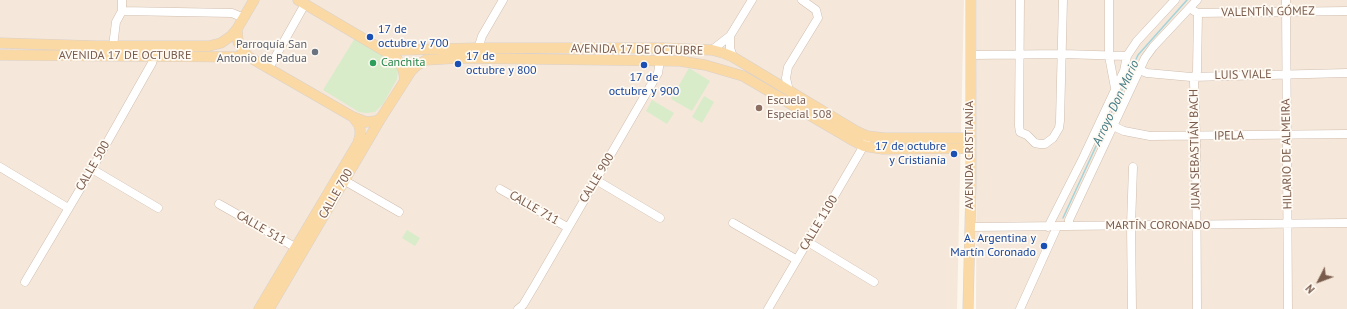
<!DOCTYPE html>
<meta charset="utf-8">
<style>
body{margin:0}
#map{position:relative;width:1347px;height:309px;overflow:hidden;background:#fdf6ec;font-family:"PT Sans",sans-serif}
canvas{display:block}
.north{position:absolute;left:1299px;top:261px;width:40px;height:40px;-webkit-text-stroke:3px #fffaf3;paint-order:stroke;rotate:228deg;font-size:11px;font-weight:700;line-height:16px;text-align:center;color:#7a5c4d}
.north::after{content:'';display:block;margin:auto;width:14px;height:18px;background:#7a5c4d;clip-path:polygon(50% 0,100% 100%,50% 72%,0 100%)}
</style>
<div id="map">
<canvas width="1347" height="309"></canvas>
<div class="north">N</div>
</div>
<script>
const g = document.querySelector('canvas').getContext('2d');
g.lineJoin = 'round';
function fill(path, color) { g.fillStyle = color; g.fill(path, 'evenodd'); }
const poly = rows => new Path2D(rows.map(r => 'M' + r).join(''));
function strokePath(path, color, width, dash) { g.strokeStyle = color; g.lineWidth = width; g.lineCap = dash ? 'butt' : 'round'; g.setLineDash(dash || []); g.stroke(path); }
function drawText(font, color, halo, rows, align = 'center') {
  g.font = font + ' "PT Sans",sans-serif'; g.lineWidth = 3.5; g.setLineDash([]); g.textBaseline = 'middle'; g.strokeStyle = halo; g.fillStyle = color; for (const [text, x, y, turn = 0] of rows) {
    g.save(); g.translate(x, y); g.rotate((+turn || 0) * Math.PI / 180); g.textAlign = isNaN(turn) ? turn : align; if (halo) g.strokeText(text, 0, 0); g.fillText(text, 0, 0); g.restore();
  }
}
const residential = poly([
 [0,0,964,0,957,309,0,309],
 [977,0,1347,0,1347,309,976,309]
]);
const green = poly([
 [355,38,395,63,398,69,397,79,383,104,375,112,366,113,359,112,323,90],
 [689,68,710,81,692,111,671,99],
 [704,96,714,102,702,123,692,117],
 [652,100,674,113,667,124,646,111],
 [407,230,420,238,415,246,402,238]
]);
const stream = poly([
 [1063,218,1138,55,1187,0]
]);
const minor = poly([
 [122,0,122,11],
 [1020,0,1019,126,1020,132,1027,135,1035,143,1040,144,1045,144,1053,138,1059,128,1060,121,1063,0],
 [1109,0,1109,56,1115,88],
 [1286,0,1288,309],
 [1194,11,1198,13,1347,11],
 [730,36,730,48,733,57],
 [113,46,116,22,122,11,232,13,244,18],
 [712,50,730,36,752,0],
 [477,52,482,36,503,0],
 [971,55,1063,54,1127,56],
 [269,68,305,4],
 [1139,70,1147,73,1191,77,1347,73],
 [789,91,786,78,788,67,818,18,816,10,802,0],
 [1113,126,1124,131,1150,136,1347,134],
 [0,167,68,208],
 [92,169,158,208],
 [340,178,399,212],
 [596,180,660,218],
 [500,189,567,227],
 [219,204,300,250],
 [733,223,797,260],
 [1069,226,1069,220,1145,58,1153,47,1197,0],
 [970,227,1347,223],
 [1048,227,1083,158,1124,71,1127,56,1137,41,1175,0],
 [808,242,874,282],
 [25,282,92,169,152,63,155,52],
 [518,309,523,305,535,285,658,73,662,48],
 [768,309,866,142],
 [1020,309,1057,227],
 [1132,309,1131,225,1133,167],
 [1197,309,1196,137,1194,82,1197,71,1198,13]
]);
const major = poly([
 [298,0,393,56,397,59,403,69,405,79],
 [237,29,238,42,244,52,249,57,353,117,366,122,376,121,381,118],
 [0,43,97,46,209,46,221,43,231,36,237,29,254,0],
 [378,47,400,50,478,48,662,48,712,50,723,53,733,57,856,131,867,136,884,138,970,138],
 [0,55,249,57],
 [259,309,358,143,360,136,360,130,359,125,353,117],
 [269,309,381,118,411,71,416,66,426,60,459,58,680,61,705,65,743,76,852,140,864,146,883,149,970,148],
 [968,309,971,186,971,0]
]);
const markers = [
 [370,37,4,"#1a4fb4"],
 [315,52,4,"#6b7280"],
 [373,63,4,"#2e9e5b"],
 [458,64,4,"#1a4fb4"],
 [644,65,4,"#1a4fb4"],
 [759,108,4,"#8d6e63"],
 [954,154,4,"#1a4fb4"],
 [1044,246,4,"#1a4fb4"]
];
const streetNames = [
 ["VALENTÍN GÓMEZ",1268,12,-1],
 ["AVENIDA 17 DE OCTUBRE",637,50,1],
 ["AVENIDA 17 DE OCTUBRE",125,56],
 ["LUIS VIALE",1243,75,-1],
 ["IPELA",1229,136,-1],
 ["JUAN SEBASTIÁN BACH",1195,149,-91],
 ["HILARIO DE ALMEIRA",1287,154,-91],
 ["AVENIDA CRISTIANÍA",970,155,-90],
 ["CALLE 500",93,166,-60],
 ["CALLE 900",597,178,-59],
 ["CALLE 700",336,194,-60],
 ["CALLE 711",534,208,30],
 ["CALLE 1100",819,223,-59],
 ["MARTÍN CORONADO",1158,226],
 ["CALLE 511",261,228,30]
];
const transitNames = [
 ["17 de",378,30],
 ["octubre y 700",378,44],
 ["17 de",466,57],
 ["octubre y 800",466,71],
 ["17 de",644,78,"center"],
 ["octubre y 900",644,92,"center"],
 ["17 de octubre",946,147,"right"],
 ["y Cristianía",946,161,"right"],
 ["A. Argentina y",1036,239,"right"],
 ["Martín Coronado",1036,253,"right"]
];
const worshipNames = [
 ["Parroquía San",307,45],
 ["Antonio de Padua",307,59]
];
const leisureNames = [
 ["Canchita",381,63]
];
const educationNames = [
 ["Escuela",767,101],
 ["Especial 508",767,115]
];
const waterNames = [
 ["Arroyo Don Mario",1116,103,-65]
];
fill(residential, '#f5e8da');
fill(green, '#d8ecc9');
strokePath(stream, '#a5d3da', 1.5);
strokePath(minor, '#d1beb0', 9);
strokePath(major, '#dad1cd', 11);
strokePath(minor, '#fff', 8);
strokePath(major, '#fbd9a5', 10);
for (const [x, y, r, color] of markers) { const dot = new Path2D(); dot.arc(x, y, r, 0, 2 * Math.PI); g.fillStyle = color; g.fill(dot); strokePath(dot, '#fffaf3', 1.5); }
drawText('12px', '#7a5c4d', '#fffaf3', streetNames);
drawText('12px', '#164399', '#fffaf3', transitNames, 'left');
drawText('12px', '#5b616d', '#fffaf3', worshipNames, 'right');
drawText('12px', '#27864d', '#fffaf3', leisureNames, 'left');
drawText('12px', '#785e54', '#fffaf3', educationNames, 'left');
drawText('italic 13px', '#437c86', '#fffaf3', waterNames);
</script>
